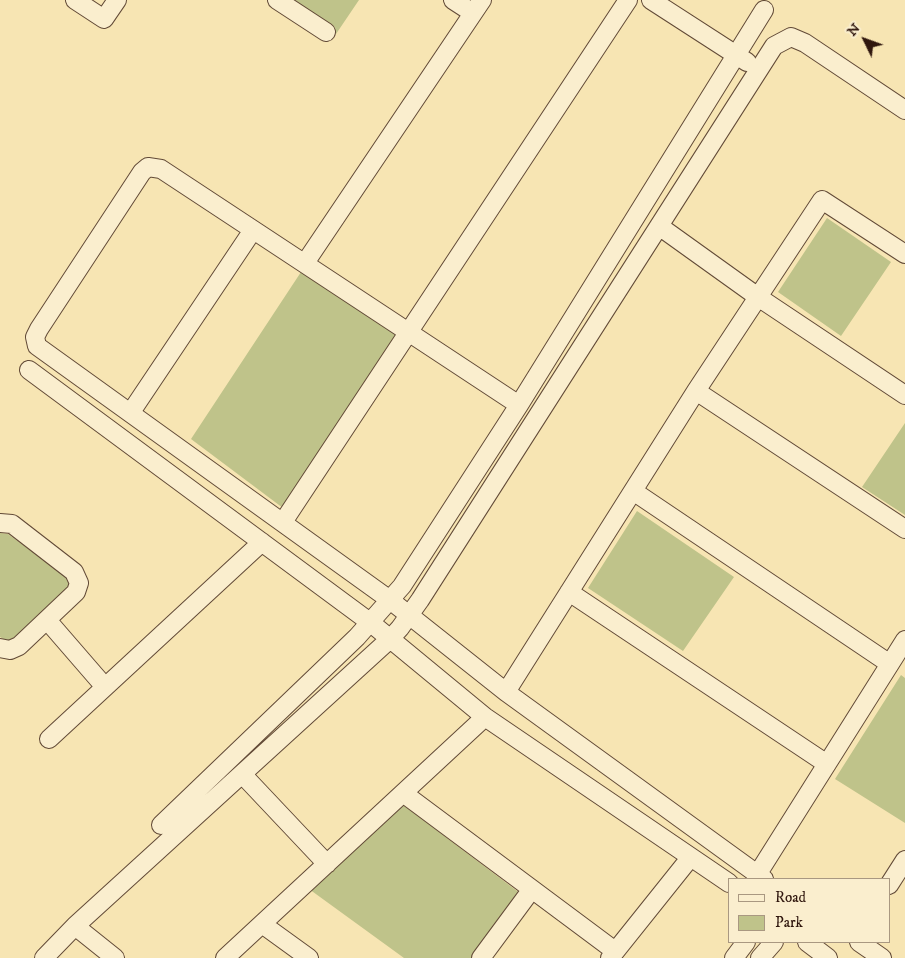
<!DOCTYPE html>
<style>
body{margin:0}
#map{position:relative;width:905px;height:958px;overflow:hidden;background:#f7e5b3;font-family:"IM FELL DW Pica",serif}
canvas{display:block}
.legend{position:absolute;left:728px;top:878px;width:162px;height:65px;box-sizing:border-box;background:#faeece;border:1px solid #a99881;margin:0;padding:6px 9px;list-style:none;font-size:15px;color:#30170e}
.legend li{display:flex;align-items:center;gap:10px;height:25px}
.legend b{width:25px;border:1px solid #a99881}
.north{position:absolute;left:840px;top:15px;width:50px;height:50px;-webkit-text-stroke:4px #faeece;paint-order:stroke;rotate:312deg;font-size:14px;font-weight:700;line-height:20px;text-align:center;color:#30170e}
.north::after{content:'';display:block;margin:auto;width:18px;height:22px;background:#30170e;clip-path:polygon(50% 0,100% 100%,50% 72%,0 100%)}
</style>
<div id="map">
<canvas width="905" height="958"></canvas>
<ul class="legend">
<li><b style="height:6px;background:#faeece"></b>Road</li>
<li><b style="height:14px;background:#bfc38a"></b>Park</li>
</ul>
<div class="north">N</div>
</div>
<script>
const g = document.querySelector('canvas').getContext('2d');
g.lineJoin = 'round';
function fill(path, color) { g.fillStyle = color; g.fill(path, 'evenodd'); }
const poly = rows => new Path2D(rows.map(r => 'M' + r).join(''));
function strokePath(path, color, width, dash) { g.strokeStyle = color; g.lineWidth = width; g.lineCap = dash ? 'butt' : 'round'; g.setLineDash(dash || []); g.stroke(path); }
const green = poly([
 [288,0,359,0,336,34],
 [827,218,891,262,841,336,778,292],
 [301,272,399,334,283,508,191,439],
 [905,423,905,515,862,487],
 [637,511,734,577,683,651,588,588],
 [0,533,8,534,67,577,70,585,16,639,8,642,0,637],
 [901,675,905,678,905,823,835,779],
 [402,804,521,894,474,958,404,958,309,889]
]);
const street = poly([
 [75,0,104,19,117,0],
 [277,0,326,32],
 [453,0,473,13],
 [651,0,747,62],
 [659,226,758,297,905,395],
 [305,263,482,0],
 [29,370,371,623,485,717,729,883],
 [696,391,905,529],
 [519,405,161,169,148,167,142,172,39,329,35,337,37,346,390,600,506,692,764,879],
 [131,412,253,230],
 [633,491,890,664],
 [283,522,628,0],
 [0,523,12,524,74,572,79,583,76,592,19,646,10,650,0,648],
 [569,592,827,764],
 [47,620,105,687],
 [506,692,696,391,822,200,905,254],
 [49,739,262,542],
 [242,774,327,864],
 [403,793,615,951],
 [161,825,357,637,402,586,519,405,764,10],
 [757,875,905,640],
 [889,885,905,860],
 [262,924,309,958],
 [75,926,115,958],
 [807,942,828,958],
 [859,942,882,958],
 [44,958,75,926,390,639,400,628,420,600,774,46,791,37,805,43,905,110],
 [225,958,485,717],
 [481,958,532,889],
 [610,958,690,858],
 [734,958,746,942],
 [760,958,774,942]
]);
fill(green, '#bfc38a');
strokePath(street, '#624a37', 20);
strokePath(street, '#faeece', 18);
</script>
